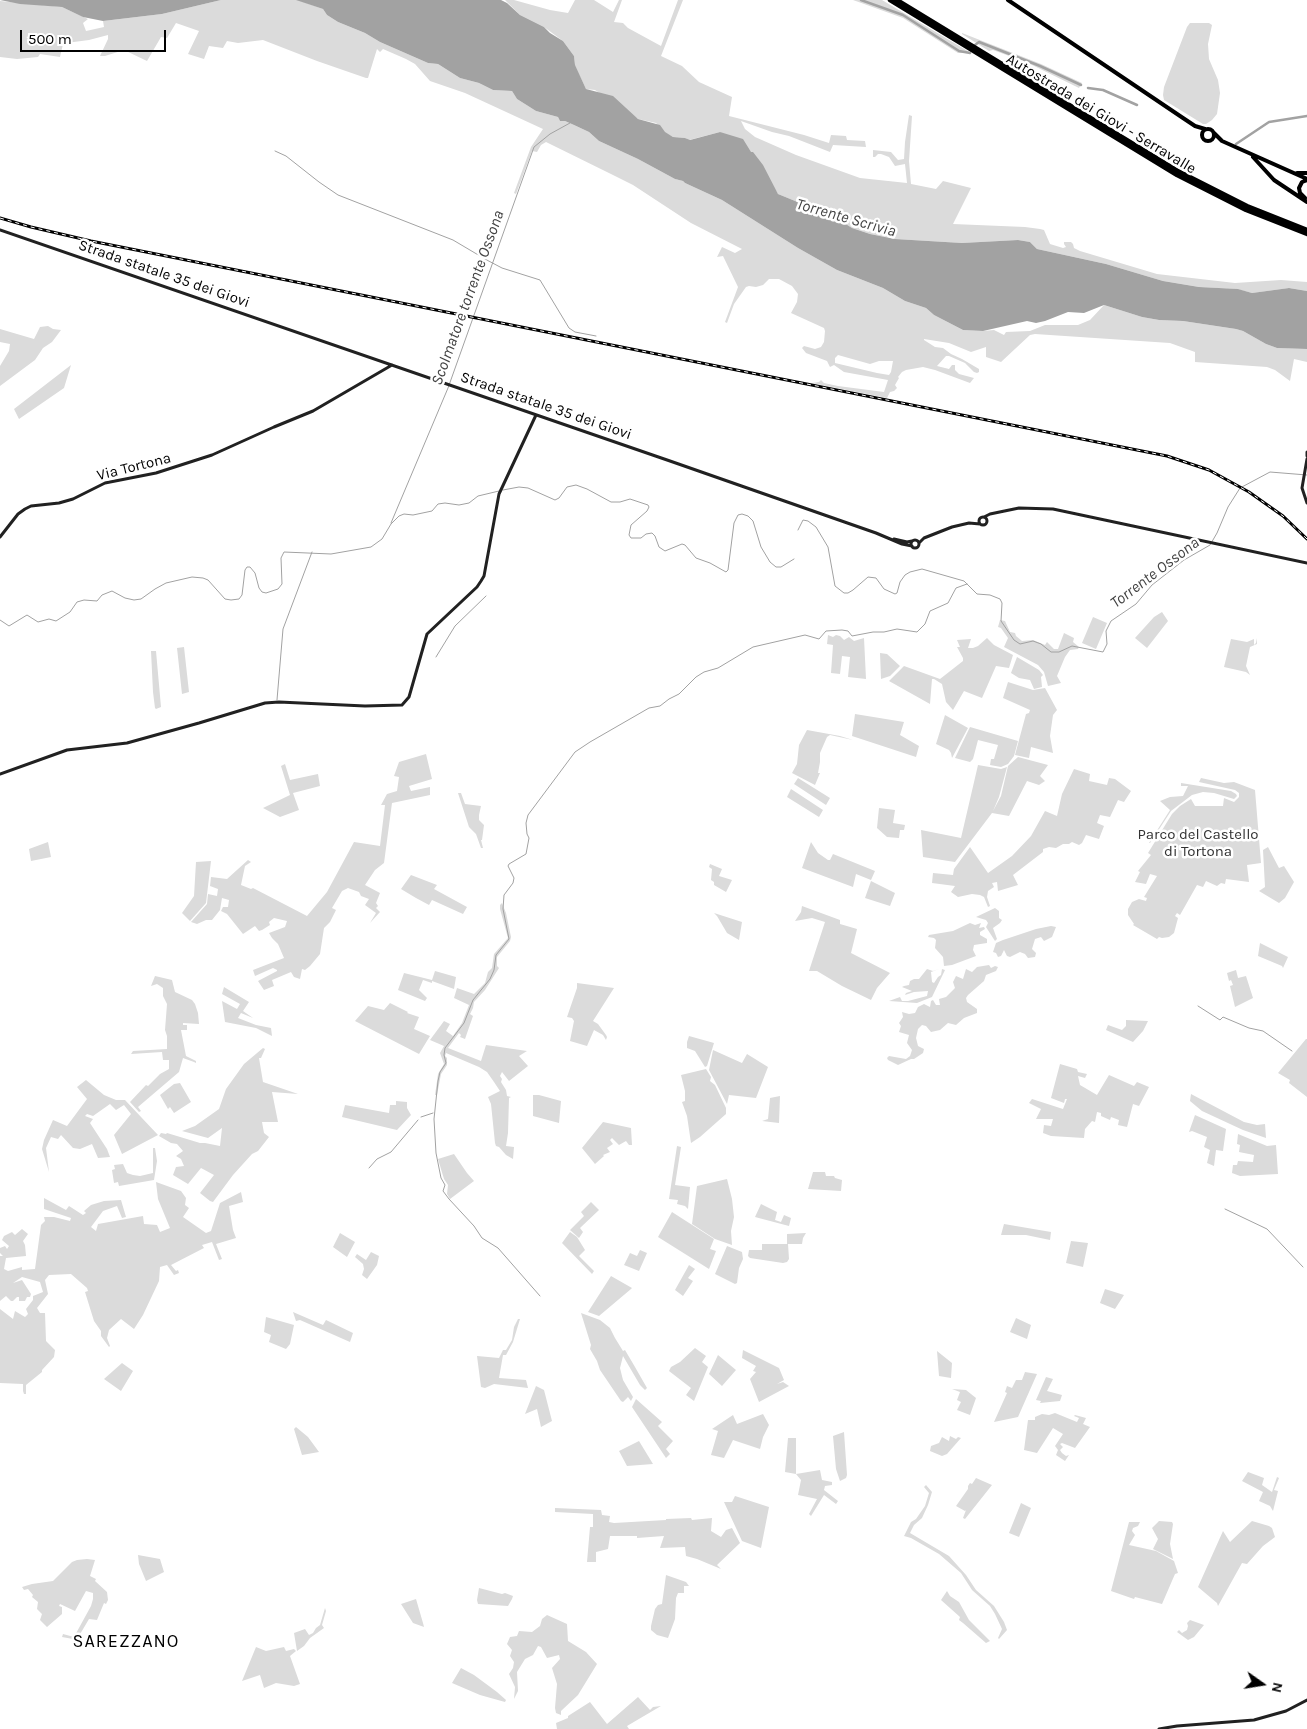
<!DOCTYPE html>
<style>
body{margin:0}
#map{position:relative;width:1307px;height:1729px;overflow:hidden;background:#fff;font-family:Karla,sans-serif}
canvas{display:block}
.north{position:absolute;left:1237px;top:1659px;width:50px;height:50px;-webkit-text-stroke:4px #fff;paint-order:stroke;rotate:103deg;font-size:14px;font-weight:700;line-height:20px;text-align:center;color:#000}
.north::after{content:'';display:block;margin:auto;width:18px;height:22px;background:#000;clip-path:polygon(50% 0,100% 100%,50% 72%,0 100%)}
.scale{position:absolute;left:20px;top:30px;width:146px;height:22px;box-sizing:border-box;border:2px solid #000;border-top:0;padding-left:6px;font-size:15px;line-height:18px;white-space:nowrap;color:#000;-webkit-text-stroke:4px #fff;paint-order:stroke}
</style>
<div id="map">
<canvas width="1307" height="1729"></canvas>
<div class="north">N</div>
<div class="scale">500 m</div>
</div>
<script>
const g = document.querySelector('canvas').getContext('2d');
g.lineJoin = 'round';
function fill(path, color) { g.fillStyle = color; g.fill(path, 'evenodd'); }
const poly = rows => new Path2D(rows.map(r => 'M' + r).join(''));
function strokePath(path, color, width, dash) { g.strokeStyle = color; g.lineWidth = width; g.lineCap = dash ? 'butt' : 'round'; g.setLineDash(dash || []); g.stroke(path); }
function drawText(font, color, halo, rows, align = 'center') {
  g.font = font + ' Karla,sans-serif'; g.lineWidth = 5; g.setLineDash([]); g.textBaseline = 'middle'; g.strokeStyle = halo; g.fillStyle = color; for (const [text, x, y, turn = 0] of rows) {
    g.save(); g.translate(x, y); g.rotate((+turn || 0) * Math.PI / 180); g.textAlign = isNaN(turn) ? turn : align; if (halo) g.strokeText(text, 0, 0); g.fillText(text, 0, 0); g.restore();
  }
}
const green = poly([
 [221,0,298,0,323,9,327,15,338,22,365,33,380,42,428,63,438,64,460,78,479,83,493,90,512,91,517,99,536,111,558,117,560,121,565,121,574,125,589,132,599,141,638,159,675,179,683,181,685,183,722,200,798,248,837,270,883,288,905,301,926,308,934,315,963,330,983,331,994,330,1004,335,1006,332,1030,331,1045,325,1078,325,1090,320,1104,305,1142,317,1159,320,1183,321,1236,329,1243,331,1266,344,1277,348,1307,349,1307,362,1294,359,1290,381,1275,370,1267,367,1195,362,1195,352,1170,343,1035,334,1030,335,1001,362,986,357,986,347,971,352,949,343,924,339,924,340,935,347,943,348,951,354,962,359,979,369,979,372,977,373,974,372,965,363,949,356,946,356,937,366,949,369,952,365,955,365,955,370,959,374,974,378,970,383,935,370,923,367,906,370,902,372,898,377,899,378,895,385,897,388,894,391,890,392,887,398,812,383,819,382,821,380,824,383,838,386,884,392,888,380,844,372,834,365,830,367,827,361,806,353,802,348,804,346,815,349,821,347,824,342,825,331,824,328,791,313,797,302,798,294,792,286,779,279,769,279,763,285,756,287,749,286,746,287,734,304,727,323,725,322,738,287,723,256,717,257,722,247,735,253,742,249,691,223,633,185,613,175,546,142,541,145,537,152,532,151,516,194,514,193,531,147,543,129,465,93,430,81,415,64,406,59,383,49,380,52,377,49,368,78,366,78,317,61,263,40,238,43,227,41,223,48,209,46,204,59,188,54,199,31,176,23,167,38,161,37,147,61,124,50,105,56,100,56,108,39,108,35,89,40,66,43,63,44,60,57,40,54,38,57,17,59,0,57,0,1,62,7,88,19,83,23,86,31,104,27,103,21,162,14],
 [838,355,870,364,879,361,893,361,891,372,889,375,877,373,835,363,835,358],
 [505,0,514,0,550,10,568,13,575,0,594,0,613,12,619,0,622,0,614,22,623,23,628,28,661,46,678,0,683,0,661,56,682,66,699,82,732,97,729,116,804,135,829,143,831,135,846,136,847,140,865,141,866,147,833,145,830,152,789,136,772,132,741,121,745,129,755,137,796,155,860,178,907,183,905,164,895,166,889,157,881,154,878,154,875,157,873,157,873,150,891,152,898,160,904,159,905,142,909,115,912,116,909,161,911,184,936,189,943,181,971,188,953,224,1025,227,1040,229,1044,230,1050,244,1063,248,1066,247,1064,244,1064,242,1071,242,1073,244,1074,248,1080,251,1157,274,1235,283,1281,280,1307,282,1307,291,1289,288,1252,293,1237,289,1199,287,1163,281,1106,264,1037,249,1030,242,1018,240,962,243,895,239,870,234,852,228,810,203,800,203,778,194,751,153,720,132,689,140,685,138,673,137,665,133,656,123,638,119,595,90,586,89,575,66,574,56,563,41,544,27,520,15],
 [853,0,882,0,971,53,958,53,903,18],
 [1190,23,1209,23,1212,25,1208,44,1209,59,1218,80,1220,93,1217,114,1212,120,1206,124,1203,124,1164,100,1163,95,1164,87,1187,27],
 [962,33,1041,64,1082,83,1079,88,1028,63,993,50,989,51,962,34],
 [48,326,53,329,61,330,52,342,43,348,35,360,0,386,0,366,9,351,10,344,0,342,0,329,34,339,40,327],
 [71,365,64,388,19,419,14,409],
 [1162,612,1168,621,1147,648,1135,638,1154,617],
 [1093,617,1107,623,1096,649,1082,643],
 [1000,620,1005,621,1010,632,1015,633,1016,636,1022,641,1033,640,1045,645,1047,642,1054,649,1058,649,1064,633,1074,638,1073,642,1079,647,1078,649,1070,650,1065,657,1057,676,1061,683,1048,686,1044,672,1038,665,1004,647,1008,638,1001,628,998,627],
 [828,635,833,637,836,635,840,636,844,640,849,637,854,641,864,638,866,679,848,677,850,657,842,656,840,674,831,673,833,645,827,644],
 [987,638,994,645,1013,655,1009,668,996,666,982,698,964,691,953,710,946,702,942,684,934,679,932,679,930,704,889,681,904,666,940,679,963,661,963,658,957,647,960,647,957,640,971,639,968,648,973,648,978,646],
 [1257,638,1257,644,1250,647,1246,666,1250,675,1246,672,1224,667,1231,639,1247,642,1254,639,1254,645,1256,643],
 [184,647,189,692,182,694,177,648],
 [151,651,156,651,161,707,156,709,155,708,153,692],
 [880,653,887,654,900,666,890,676,881,679],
 [1017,657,1039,670,1043,675,1041,677,1042,687,1034,689,1030,680,1019,678,1011,673],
 [1008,682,1033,690,1045,688,1057,710,1053,715,1050,736,1053,753,1031,747,1029,758,1015,755,1026,714,1029,713,1030,710,1003,698],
 [855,714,904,722,900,735,919,746,916,757,852,736],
 [945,715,968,728,952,758,951,753,949,750,936,744],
 [970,727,1018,741,1014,756,1008,764,1001,767,990,765,991,759,994,759,998,745,978,740,973,759,970,762,955,758],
 [807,730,840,736,853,740,830,735,827,737,820,753,820,762,818,773,820,773,815,785,792,773,797,764,799,745],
 [426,754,432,779,409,786,411,791,430,787,430,795,392,803,384,863,375,870,365,885,380,893,376,903,378,906,376,908,380,912,370,923,376,913,365,905,369,899,361,896,359,892,348,888,342,891,332,908,336,910,330,922,324,928,320,954,310,966,305,970,302,969,300,979,294,977,291,972,272,980,274,986,264,990,258,981,277,971,277,970,273,968,255,976,253,970,284,958,278,944,272,938,269,933,285,927,287,921,274,918,269,922,270,925,262,930,259,931,255,926,243,934,227,914,221,911,223,907,228,907,229,900,222,898,220,910,212,920,206,920,197,924,191,922,207,904,208,894,217,896,218,889,210,886,211,877,227,879,248,860,251,862,245,866,241,885,251,889,253,888,307,916,327,892,354,842,380,846,385,805,381,805,387,794,397,791,399,777,394,776,399,762],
 [1018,757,1048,765,1040,776,1045,781,1039,785,1027,781,1009,816,992,813,955,862,923,857,921,830,961,838,978,765,1001,769,1007,767,999,797,993,811,1001,796,1008,766],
 [285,764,290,780,318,774,320,786,293,793,299,810,280,817,263,808,290,795,281,766],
 [1074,769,1090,774,1089,781,1107,785,1109,778,1115,779,1131,791,1124,802,1118,800,1110,817,1100,815,1097,823,1104,826,1099,839,1086,835,1082,843,1079,845,1072,842,1069,844,1063,844,1056,848,1049,847,1043,849,1043,852,1013,875,1018,885,998,891,997,882,992,883,994,887,988,891,987,897,990,906,988,907,984,897,980,895,972,894,958,897,951,892,955,886,932,883,933,873,953,875,954,869,970,847,988,873,1012,856,1031,836,1045,811,1057,816,1062,794],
 [798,778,830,798,826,805,794,784],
 [1201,778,1224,783,1234,782,1255,790,1261,863,1247,865,1249,882,1226,879,1225,884,1221,883,1217,886,1206,881,1203,887,1197,885,1180,915,1177,913,1175,916,1178,918,1174,933,1169,937,1162,938,1159,937,1157,939,1133,925,1134,924,1128,915,1128,909,1132,902,1139,899,1146,901,1147,898,1144,897,1157,876,1150,874,1146,884,1135,882,1140,872,1138,871,1151,855,1148,853,1172,814,1180,806,1191,799,1195,806,1223,806,1224,798,1234,802,1239,797,1239,793,1235,790,1199,782],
 [1181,783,1231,791,1236,794,1237,796,1234,799,1214,793,1203,792,1192,795,1171,811,1150,843,1149,843,1170,810,1160,801,1170,797,1183,796,1188,786,1181,786],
 [791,789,823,810,819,817,787,797],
 [458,793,461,793,465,804,481,806,479,815,479,820,484,825,482,840,481,840,483,848,481,848,476,834,469,827],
 [879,808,895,810,893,823,905,825,904,830,900,830,899,838,887,837,877,828],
 [48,842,51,857,31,861,29,849],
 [811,842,818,853,828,860,830,860,833,854,875,871,871,880,856,874,853,887,802,868],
 [1268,847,1279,868,1284,866,1294,882,1285,898,1279,903,1259,891,1265,887,1263,850],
 [211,861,206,903,190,921,182,913,194,896,196,862],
 [710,864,722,869,719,876,732,880,726,892,714,885,714,882,711,880,712,869,709,867],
 [411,875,437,885,434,889,467,907,463,914,432,900,429,905,416,898,401,889],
 [871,881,895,893,890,906,865,898],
 [502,903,506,913,511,937,510,941,497,957,497,966,499,968,485,990,474,1002,473,1008,470,1014,473,1016,465,1039,460,1037,461,1035,459,1033,448,1048,481,1061,486,1045,527,1051,519,1056,528,1066,509,1081,502,1072,500,1076,502,1079,501,1082,506,1090,507,1096,511,1097,509,1098,508,1133,506,1146,514,1147,513,1159,506,1155,499,1147,496,1146,495,1143,491,1104,488,1097,500,1091,494,1082,487,1072,479,1067,446,1053,445,1056,447,1058,447,1065,441,1074,437,1095,435,1095,438,1074,444,1064,440,1053,444,1046,430,1040,444,1021,450,1024,446,1031,453,1036,462,1023,469,1005,454,998,457,988,474,994,485,983,488,972,492,968,494,954,508,938,500,909,500,905],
 [802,906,840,920,840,924,857,929,851,953,890,973,877,988,871,1000,842,986,817,971,809,971,825,922,812,918,795,921,801,912],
 [995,908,999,911,999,918,1002,920,1000,923,993,928,997,939,995,941,986,927,988,923,986,920,976,917],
 [714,913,742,922,739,940,727,933,717,916],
 [970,923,975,925,981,923,979,928,984,927,985,929,980,932,980,935,987,939,987,943,974,945,973,950,976,956,952,965,944,966,943,957,935,948,936,940,934,938,928,937,929,935,953,931],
 [1051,926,1056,927,1052,937,1044,941,1041,937,1035,939,1032,949,1036,953,1035,957,1028,958,1025,954,1020,952,1010,957,1007,956,1004,950,1001,956,998,957,996,953,993,952,996,943,1003,940,1036,929],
 [1260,943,1288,957,1283,968,1282,966,1258,956],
 [989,965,991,968,995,966,998,967,996,971,986,975,984,981,968,995,966,998,967,1002,977,1009,977,1013,964,1018,956,1025,948,1023,940,1030,931,1032,926,1026,922,1025,918,1029,916,1038,918,1046,924,1049,923,1053,914,1059,911,1059,898,1065,888,1060,887,1058,889,1056,906,1059,910,1056,912,1050,907,1043,909,1035,899,1032,901,1026,899,1023,903,1017,902,1012,909,1014,915,1013,918,1007,924,1004,930,1007,931,1001,933,1000,936,1005,940,1005,939,999,946,997,955,988,953,982,956,976,963,979,966,969,972,972,977,967],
 [927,969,933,971,939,969,931,972,932,982,934,983,938,977,941,975,942,969,945,970,932,997,917,1003,889,1001,900,997,902,1001,908,1001,927,996,928,991,914,992,905,995,906,993,912,991,902,987,904,986,909,985,910,981,914,979,919,979],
 [1236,970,1238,978,1246,976,1253,998,1235,1007,1230,986,1233,985,1231,980,1229,981,1227,973],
 [435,971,456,977,454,989,432,981,432,983,423,980,419,990,427,998,425,1001,398,990,404,973,432,980],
 [155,976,172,980,175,992,192,1000,195,1004,198,1013,199,1024,183,1023,183,1025,187,1025,187,1030,181,1030,186,1056,196,1061,196,1063,194,1062,183,1058,179,1072,138,1107,141,1111,139,1112,130,1102,146,1085,148,1086,160,1074,169,1069,169,1060,163,1060,162,1052,131,1054,133,1051,167,1049,167,1036,165,1030,167,1004,163,996,163,988,157,984,151,986],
 [577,983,614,988,593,1021,598,1024,606,1035,607,1037,606,1040,603,1035,594,1030,587,1046,570,1041,574,1021,572,1018,567,1017,577,988],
 [224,987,249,1002,243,1011,253,1018,241,1013,238,1018,256,1025,271,1028,272,1036,256,1028,225,1022,222,1001,237,1009,240,1004,222,994],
 [390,1003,408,1012,407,1013,419,1017,414,1029,430,1036,419,1054,355,1021,368,1006,384,1010],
 [1126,1020,1148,1021,1143,1031,1133,1042,1106,1030,1108,1025,1122,1030,1126,1026],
 [689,1036,714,1043,707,1066,705,1067,695,1051,687,1048,687,1042],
 [1306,1039,1307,1039,1307,1097,1289,1083,1290,1080,1278,1073],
 [263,1048,265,1049,261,1058,259,1058,263,1082,298,1094,272,1092,278,1122,262,1122,264,1133,269,1137,258,1151,252,1154,233,1175,213,1202,210,1201,200,1193,214,1175,201,1168,188,1184,173,1175,176,1167,184,1166,181,1159,176,1156,183,1151,177,1144,171,1143,159,1136,161,1133,166,1134,167,1133,200,1143,205,1143,220,1146,222,1128,208,1138,182,1131,195,1126,219,1109,226,1089,244,1064],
 [713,1050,742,1063,747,1054,768,1067,756,1098,729,1095,727,1104,709,1070],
 [1060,1064,1077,1069,1078,1072,1087,1074,1085,1078,1078,1076,1080,1085,1097,1095,1109,1075,1134,1086,1137,1082,1149,1087,1139,1106,1133,1104,1127,1127,1118,1125,1119,1120,1111,1117,1110,1120,1101,1116,1101,1113,1097,1112,1095,1122,1092,1121,1085,1129,1084,1138,1051,1136,1043,1133,1044,1125,1051,1126,1053,1119,1036,1119,1041,1109,1029,1103,1032,1099,1063,1109,1067,1099,1065,1099,1064,1103,1051,1098],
 [706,1069,711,1077,710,1081,715,1085,726,1108,726,1114,700,1137,691,1143,687,1116,682,1102,685,1101,685,1091,681,1075],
 [86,1080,104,1095,116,1100,125,1100,158,1135,122,1154,114,1135,131,1114,124,1105,116,1110,110,1104,93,1116,87,1114,85,1116,93,1119,90,1123,107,1149,110,1157,98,1158,92,1144,80,1149,73,1148,61,1135,58,1139,51,1137,46,1148,49,1172,42,1149,44,1140,53,1120,67,1126,87,1099,77,1087],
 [180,1083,191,1102,174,1113,170,1107,168,1109,160,1095,174,1084],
 [1191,1094,1244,1122,1257,1125,1265,1124,1266,1138,1243,1130,1202,1111,1190,1101],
 [533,1095,539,1095,561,1101,559,1123,533,1116],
 [780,1096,779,1123,762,1121,768,1119,770,1098],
 [396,1101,407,1102,407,1108,411,1115,397,1130,342,1117,345,1105,389,1113,390,1105,396,1105],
 [1195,1115,1226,1129,1223,1151,1216,1150,1214,1166,1207,1163,1210,1150,1204,1147,1207,1137,1192,1131,1189,1132],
 [603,1122,631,1128,632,1145,629,1145,626,1141,619,1145,612,1138,610,1140,613,1144,607,1148,610,1152,603,1155,604,1156,595,1164,582,1148],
 [1238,1134,1267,1146,1276,1145,1278,1174,1240,1176,1232,1173,1233,1165,1237,1165,1238,1161,1253,1162,1254,1155,1239,1152,1240,1145,1237,1144],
 [677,1146,681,1147,675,1185,690,1187,688,1209,685,1206,677,1204,678,1200,669,1199],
 [153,1148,155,1148,157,1161,154,1180,119,1186,118,1182,114,1183,112,1170,115,1169,114,1165,123,1164,127,1173,133,1175,140,1176,153,1173],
 [454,1154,467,1173,474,1181,450,1199,447,1194,448,1185,444,1179,438,1159],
 [813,1172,825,1172,826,1176,834,1176,835,1178,842,1180,841,1191,808,1189],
 [727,1179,732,1199,734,1217,731,1231,732,1245,715,1239,692,1224,697,1186],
 [156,1182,181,1191,186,1198,185,1205,189,1208,183,1217,206,1233,211,1231,220,1203,241,1192,243,1202,229,1206,233,1230,236,1238,216,1244,222,1259,219,1260,212,1242,202,1245,204,1248,171,1265,176,1271,178,1270,179,1273,174,1275,167,1265,160,1267,159,1281,143,1315,134,1329,121,1319,109,1330,107,1338,110,1346,109,1347,101,1336,101,1331,94,1321,85,1292,88,1291,87,1288,71,1274,49,1275,45,1280,48,1294,37,1308,40,1313,45,1313,46,1341,55,1350,54,1357,42,1370,42,1372,26,1385,26,1394,24,1394,23,1391,23,1384,0,1383,0,1309,13,1319,15,1311,25,1317,28,1314,26,1309,33,1300,33,1296,43,1292,40,1282,22,1277,13,1283,22,1280,31,1294,30,1297,27,1297,25,1301,19,1301,19,1297,17,1297,13,1301,11,1301,6,1296,0,1301,0,1256,3,1256,0,1253,0,1248,5,1246,7,1249,9,1246,2,1240,4,1236,12,1232,15,1235,22,1229,28,1234,23,1241,25,1245,26,1256,6,1258,4,1269,8,1271,22,1267,22,1270,35,1269,41,1225,45,1221,44,1217,54,1217,70,1221,71,1218,44,1209,44,1198,66,1210,69,1206,83,1215,86,1213,84,1211,91,1205,104,1201,121,1200,126,1217,122,1218,117,1206,103,1211,91,1227,96,1231,98,1224,143,1216,144,1224,157,1225,160,1232,170,1228,158,1199],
 [591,1202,599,1210,580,1228,583,1232,579,1238,570,1230,584,1216,581,1212],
 [761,1204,777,1212,775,1220,781,1222,784,1215,791,1218,789,1226,755,1217],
 [672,1212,714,1239,710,1249,716,1251,709,1269,658,1237],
 [1004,1224,1051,1232,1050,1240,1026,1235,1001,1235],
 [570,1232,577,1237,585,1250,579,1256,594,1271,592,1274,562,1243],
 [340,1233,355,1242,347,1257,333,1247],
 [806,1233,803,1238,802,1244,788,1244,789,1259,787,1262,783,1263,750,1258,748,1256,749,1250,762,1250,762,1244,787,1244,787,1234],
 [1071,1241,1088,1243,1083,1267,1066,1263],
 [727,1246,742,1252,743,1259,739,1268,737,1283,735,1284,715,1274],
 [640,1250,647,1253,639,1271,624,1265,630,1253,637,1256],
 [371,1252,379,1256,377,1265,367,1279,362,1275,364,1269,363,1264,355,1257,357,1254,366,1260],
 [689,1265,695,1269,688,1278,693,1281,683,1296,675,1290],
 [611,1276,632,1288,631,1289,599,1316,588,1312],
 [1105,1289,1124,1295,1115,1309,1100,1303],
 [293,1312,323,1325,326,1320,353,1333,350,1342,300,1320,296,1321],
 [581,1313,600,1320,610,1328,615,1338,623,1351,625,1350,635,1367,647,1388,645,1390,640,1385,623,1356,620,1368,623,1380,633,1397,631,1401,628,1397,623,1402,621,1401,600,1370,597,1361,590,1349,591,1345],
 [266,1317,294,1325,290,1344,286,1349,269,1342,271,1335,264,1332],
 [1016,1318,1031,1325,1027,1339,1010,1332],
 [518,1319,520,1319,513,1342,506,1355,503,1355,499,1378,526,1380,528,1388,494,1384,485,1388,481,1387,477,1356,499,1358,503,1350,506,1350,512,1340,514,1327],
 [695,1348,706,1356,702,1362,708,1367,694,1401,686,1395,691,1388,669,1371,671,1367,680,1362],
 [743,1350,779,1368,784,1380,777,1384,783,1382,789,1386,759,1402,750,1379,756,1372,753,1371,756,1366,742,1358],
 [937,1351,952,1363,951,1378,939,1376],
 [718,1355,736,1370,722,1386,709,1374],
 [122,1363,133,1371,121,1391,104,1379],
 [1025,1372,1037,1374,1018,1417,994,1422,1007,1393,1005,1392,1007,1386,1012,1388,1016,1380,1022,1380],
 [1046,1377,1053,1379,1047,1391,1062,1395,1060,1401,1040,1403,1041,1401,1036,1400],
 [536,1386,544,1390,552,1421,541,1427,537,1409,525,1414],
 [952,1389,966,1390,976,1398,970,1415,957,1410,961,1402,957,1400,960,1392],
 [636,1399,662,1422,658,1426,673,1441,666,1449,670,1454,666,1458,632,1407],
 [1055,1413,1077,1422,1079,1418,1074,1416,1075,1415,1086,1418,1083,1424,1090,1427,1075,1448,1062,1443,1060,1444,1063,1447,1060,1450,1062,1453,1066,1456,1069,1455,1065,1461,1056,1455,1058,1450,1055,1446,1063,1434,1053,1428,1037,1453,1024,1450,1028,1420,1035,1420,1035,1417,1042,1414,1049,1415],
 [763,1414,769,1425,763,1437,760,1449,733,1440,724,1458,711,1455,718,1431,712,1429,733,1415,737,1424],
 [296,1427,308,1437,319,1452,302,1455,294,1429],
 [844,1432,847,1475,846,1478,840,1481,836,1469,833,1436],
 [950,1436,956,1439,958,1437,961,1438,947,1454,942,1456,930,1451,931,1446,939,1443,942,1437,949,1441],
 [788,1438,796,1438,796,1474,820,1470,822,1480,832,1482,832,1485,825,1486,824,1490,838,1501,836,1504,824,1495,811,1516,809,1514,817,1499,798,1495,801,1480,796,1474,785,1472],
 [639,1441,653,1464,627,1466,619,1451],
 [1248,1472,1264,1478,1262,1485,1272,1492,1277,1477,1279,1478,1274,1490,1278,1491,1273,1511,1270,1506,1259,1501,1263,1492,1242,1481],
 [976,1478,992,1485,965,1519,963,1518,966,1510,965,1511,956,1506,968,1489,968,1486,970,1483,972,1484],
 [926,1485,932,1492,928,1505,922,1518,914,1525,910,1533,949,1556,966,1575,976,1590,994,1606,1004,1622,1007,1630,999,1639,998,1638,1002,1629,995,1614,990,1606,972,1590,961,1573,939,1554,911,1538,904,1536,911,1522,916,1519,925,1506,929,1493,924,1487],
 [735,1496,769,1507,761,1548,742,1541,724,1502,732,1502],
 [1021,1503,1031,1508,1019,1537,1009,1533],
 [555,1508,601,1510,602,1515,610,1516,609,1522,614,1523,666,1520,666,1519,691,1518,692,1520,712,1518,711,1531,721,1537,726,1530,732,1528,740,1543,717,1565,721,1569,697,1559,686,1556,685,1547,660,1548,664,1536,637,1538,637,1536,610,1536,608,1549,596,1552,596,1562,587,1562,590,1527,593,1527,593,1514,555,1512],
 [1159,1521,1172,1522,1173,1524,1170,1544,1173,1559,1153,1549,1158,1539,1152,1528],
 [1252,1521,1269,1526,1272,1528,1275,1537,1263,1546,1247,1564,1242,1563,1218,1606,1217,1603,1198,1587,1223,1531,1230,1542],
 [1129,1522,1140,1522,1138,1526,1133,1528,1132,1531,1135,1535,1129,1545,1156,1551,1174,1561,1178,1573,1175,1574,1162,1604,1135,1597,1134,1599,1111,1591],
 [138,1555,160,1559,164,1572,146,1581,139,1564],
 [87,1559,95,1560,90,1576,96,1579,95,1581,107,1592,108,1600,106,1604,104,1603,97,1620,89,1619,76,1641,73,1639,62,1637,63,1634,74,1637,91,1606,93,1599,93,1593,86,1591,75,1611,60,1604,59,1606,62,1607,62,1614,47,1627,40,1620,42,1614,37,1609,38,1602,32,1597,33,1595,28,1589,24,1590,22,1587,32,1584,53,1581,72,1562,77,1560],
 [666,1575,686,1582,689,1586,684,1586,684,1593,678,1593,676,1598,675,1619,668,1638,657,1635,651,1630,651,1626,655,1609,658,1605,662,1604],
 [479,1588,502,1594,505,1593,513,1596,512,1599,508,1606,478,1604,477,1600],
 [947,1591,950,1596,959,1602,969,1620,990,1641,986,1643,963,1623,959,1620,960,1617,941,1600],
 [416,1599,423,1623,424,1627,413,1623,401,1604],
 [325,1608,326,1611,322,1625,324,1628,310,1638,304,1646,297,1651,294,1633,305,1629,309,1635,313,1633,316,1628,320,1625],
 [547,1615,567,1624,568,1641,586,1652,597,1664,578,1695,561,1711,561,1715,556,1713,555,1708,557,1684,552,1668,560,1659,559,1655,547,1658,541,1647,538,1646,533,1655,525,1659,517,1672,518,1691,514,1699,515,1687,509,1674,513,1668,514,1662,510,1656,512,1650,507,1644,510,1637,517,1636,519,1631,532,1632,540,1626,542,1619],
 [1190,1620,1204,1625,1194,1637,1188,1640,1177,1632,1179,1630,1182,1633,1187,1630,1188,1626,1187,1623],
 [256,1647,266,1651,284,1647,286,1651,294,1649,296,1651,290,1656,300,1684,294,1686,276,1683,264,1688,260,1675,242,1681],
 [461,1668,474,1675,497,1692,506,1700,505,1702,480,1695,452,1683],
 [638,1697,650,1710,653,1707,661,1706,627,1726,629,1729,557,1729,556,1723,568,1718,568,1716,590,1702,607,1724]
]);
const water = poly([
 [0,0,221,0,162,14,103,21,83,17,62,7,20,4],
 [296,0,501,0,507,3,520,15,544,27,550,33,563,41,574,56,575,65,586,89,613,96,638,119,660,125,665,132,673,137,685,138,690,140,720,132,743,139,751,152,753,152,763,165,778,194,800,203,810,203,819,207,852,228,870,234,895,239,962,243,1018,240,1030,242,1037,249,1106,264,1163,281,1199,287,1238,289,1252,293,1289,288,1307,291,1307,349,1277,348,1266,344,1243,331,1236,329,1183,321,1159,320,1142,317,1104,305,1084,313,1068,312,1045,321,1036,323,1027,321,983,331,963,330,934,315,926,308,905,301,883,288,837,270,798,248,722,200,685,183,683,181,675,179,638,159,599,141,589,132,574,125,565,121,560,121,558,117,536,111,517,99,512,91,493,90,479,83,460,78,438,64,428,63,380,42,365,33,338,22,327,15,323,9]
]);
const stream = poly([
 [275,151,286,156,319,182,338,195,453,240,480,256],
 [483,258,502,268,540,280,569,328,575,332,596,336],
 [503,490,519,487,528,488,555,500,559,498,567,487,576,485,587,489,611,502,620,502,630,499,648,505,649,507,647,511,631,525,629,535,631,538,641,538,646,534,652,533,655,536,659,547,665,551,682,544,685,545,696,558,710,563,726,572,728,570,734,523,738,515,742,514,748,516,753,521,761,547,770,562,776,567,781,567,794,559],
 [391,523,448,388,534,147,550,134,570,123],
 [798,530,803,520,808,521,816,527,828,547,835,586,844,593,848,593,853,590,868,577,876,578,884,589,895,594,897,593,900,582,905,575,910,572,922,569,964,581,977,594,990,595,1000,599,1002,603,1001,621,1014,640,1020,644,1033,641,1041,644,1051,652,1059,652,1072,646,1103,652,1107,644,1106,631,1111,621,1136,604,1152,585,1184,560,1210,545,1217,533,1228,507,1240,488,1270,472,1307,475],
 [0,620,9,626,27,615,38,622,49,619,56,621,70,612,77,602,84,600,97,601,102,595,112,591,125,598,134,600,141,599,155,589,166,583,192,577,203,578,208,580,225,599,231,600,239,599,242,595,245,570,247,567,250,567,255,573,259,588,262,592,266,593,278,589,282,584,281,558,284,552,331,554,371,547,382,539,391,524,399,516,404,514,413,515,432,511,438,504,445,503,459,505,469,503,478,496,499,491],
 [436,657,455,626,486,596],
 [277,700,283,629,312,552],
 [1198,1006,1220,1020,1223,1017,1249,1028,1263,1031,1292,1051],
 [421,1117,433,1113],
 [369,1168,377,1159,391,1152,418,1120],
 [1225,1209,1267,1229,1303,1267],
 [540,1296,498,1248,482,1238,474,1226,449,1199,443,1191,445,1185,441,1178,436,1153,434,1119,438,1081,440,1072,446,1063,444,1055,445,1048,464,1023,473,1000,490,979,494,970,496,955,509,939,503,909,504,895,513,883,514,878,508,866,509,864,526,854,529,838,527,834,526,823,528,815,575,752,590,742,649,708,660,706,669,699,679,694,696,677,704,672,718,668,753,647,805,635,819,639,826,631,842,630,848,631,852,636,873,632,884,632,897,629,917,632,925,624,930,611,948,603,956,588,967,584]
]);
const canal = poly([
 [861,0,903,15,959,51,970,53],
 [975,45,979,42,1040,66,1081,85],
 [1088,88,1103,90,1137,105],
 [1236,144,1269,122,1307,116]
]);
const secondary = poly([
 [0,230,670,461,876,533,902,544,912,546],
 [1307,452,1307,456],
 [1307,459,1302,488,1307,503],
 '979 521a4 4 0 1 1 8 0a4 4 0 1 1-8 0Z',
 [984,517,990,514,1019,508,1053,509,1307,563],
 [0,537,18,514,25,509,31,506,59,503,73,499,105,483,156,473,212,455,274,427,313,411,392,365],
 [894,539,907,542,912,541],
 '911 544a4 4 0 1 1 8 0a4 4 0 1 1-8 0Z',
 [919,543,924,538,952,527,969,523,980,524],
 [0,774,67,750,127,743,199,723,265,703,279,702,365,706,402,705,409,697,427,634,477,587,481,581,484,576,499,494,536,415],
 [1159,1729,1177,1726,1254,1720,1286,1711,1307,1700]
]);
const primary = poly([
 [1008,0,1183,118,1195,126,1205,129],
 '1202 135a6 6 0 1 1 12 0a6 6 0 1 1-12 0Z',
 [1214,133,1222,141,1307,179],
 [1253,157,1274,180,1307,202],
 [1297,173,1307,173],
 [1305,198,1300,193,1299,188,1302,182,1307,180]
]);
const motorway = poly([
 [890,0,1177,175,1246,210,1307,234],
 [897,0,1176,170,1247,206,1307,230]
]);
const rail = poly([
 [0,218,31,227,91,241,1167,456,1209,470,1249,492,1283,516,1307,539]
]);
const streetNames = [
 ["Autostrada dei Giovi - Serravalle",1101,114,31],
 ["Strada statale 35 dei Giovi",164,274,19],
 ["Strada statale 35 dei Giovi",546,406,19],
 ["Via Tortona",134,467,-14]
];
const parkNames = [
 ["Parco del Castello",1198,835],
 ["di Tortona",1198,852]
];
const waterNames = [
 ["Torrente Scrivia",846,218,16],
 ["Scolmatore torrente Ossona",468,298,-70],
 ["Torrente Ossona",1155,573,-37]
];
const quarterNames = [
 ["SAREZZANO",126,1642]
];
fill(green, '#dbdbdb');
fill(water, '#a2a2a2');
strokePath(stream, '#a2a2a2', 1);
strokePath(canal, '#a2a2a2', 2.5);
strokePath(secondary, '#212121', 3);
strokePath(primary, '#000', 4);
strokePath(motorway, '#000', 4.5);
strokePath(rail, '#000', 3);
strokePath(rail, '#fff', 1, [4]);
drawText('15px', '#000', '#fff', streetNames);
drawText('15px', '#323232', '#fff', parkNames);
drawText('italic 16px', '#434343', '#fff', waterNames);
g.letterSpacing = '1px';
drawText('18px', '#000', '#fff', quarterNames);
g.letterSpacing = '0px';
</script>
